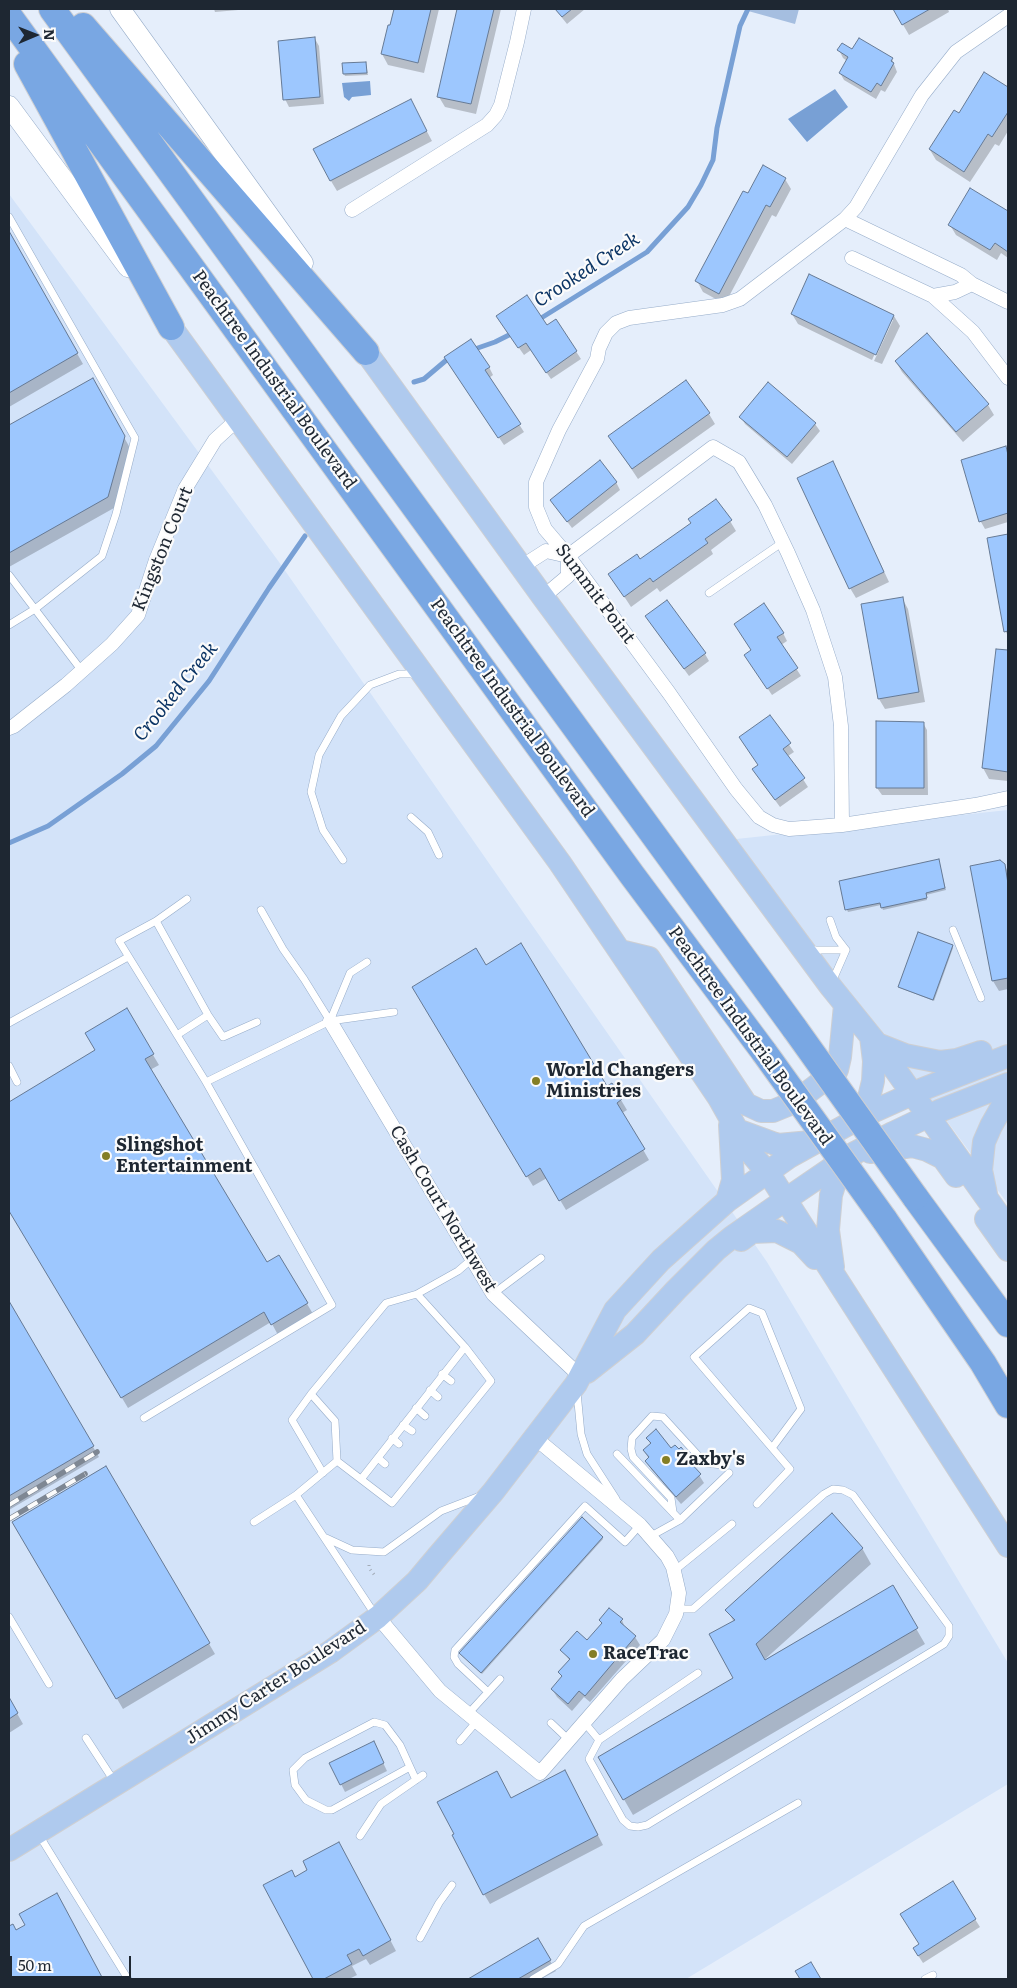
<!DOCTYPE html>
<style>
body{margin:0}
#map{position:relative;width:1017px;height:1988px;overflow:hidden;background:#e5eefb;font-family:Literata,serif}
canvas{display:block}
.frame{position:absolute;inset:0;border:10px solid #1e2732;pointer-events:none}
.north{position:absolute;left:10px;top:10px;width:50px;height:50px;-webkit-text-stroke:4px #fbfbfb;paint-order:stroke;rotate:89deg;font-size:14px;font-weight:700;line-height:20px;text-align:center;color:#1e2732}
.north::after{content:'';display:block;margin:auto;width:18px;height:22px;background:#1e2732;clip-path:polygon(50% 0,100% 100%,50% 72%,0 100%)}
.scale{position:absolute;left:10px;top:1956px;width:121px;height:22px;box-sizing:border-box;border:2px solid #1e2732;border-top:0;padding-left:6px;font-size:15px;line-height:18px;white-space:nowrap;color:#1e2732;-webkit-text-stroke:4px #fbfbfb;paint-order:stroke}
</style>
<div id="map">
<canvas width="1017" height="1988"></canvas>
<div class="frame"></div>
<div class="north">N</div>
<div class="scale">50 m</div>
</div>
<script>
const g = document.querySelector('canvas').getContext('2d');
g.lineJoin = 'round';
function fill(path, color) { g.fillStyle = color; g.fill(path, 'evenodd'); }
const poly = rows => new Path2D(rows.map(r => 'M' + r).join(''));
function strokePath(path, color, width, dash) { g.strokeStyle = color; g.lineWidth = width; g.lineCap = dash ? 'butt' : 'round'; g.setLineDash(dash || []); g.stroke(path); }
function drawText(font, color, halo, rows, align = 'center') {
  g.font = font + ' Literata,serif'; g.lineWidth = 4.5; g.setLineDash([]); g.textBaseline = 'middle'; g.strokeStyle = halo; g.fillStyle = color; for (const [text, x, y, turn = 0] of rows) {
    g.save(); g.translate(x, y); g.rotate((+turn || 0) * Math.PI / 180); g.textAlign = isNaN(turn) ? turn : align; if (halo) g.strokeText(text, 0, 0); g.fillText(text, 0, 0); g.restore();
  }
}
const built = poly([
 [9,194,279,562,767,1262,1008,1663,1008,1784,686,1979,9,1979],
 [1008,810,1008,1204,910,1071,845,1000,727,840]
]);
const green = poly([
 [741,9,799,9,795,24]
]);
const water = poly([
 [370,81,371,95,352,97,349,101,344,97,342,83],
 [835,89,848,107,807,142,788,119]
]);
const shadow = poly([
 [214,9,250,9,215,12],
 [395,9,439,9,424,73,388,65,382,54],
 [458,9,501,9,476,114,445,107,439,97],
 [555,9,585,9,567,24],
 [894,9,948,9,949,12,909,35],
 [315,39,319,46,324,104,289,107,285,99],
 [839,50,853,51,892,59,897,72,885,92,881,90,876,99,844,80,840,73,847,61,843,58],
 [366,63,368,75,345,76,344,74,343,65],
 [985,74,1008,89,1008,131,999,146,995,144,970,182,936,160,930,150,959,114],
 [416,111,432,141,337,191,331,181],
 [785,179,791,189,776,217,772,215,725,304,703,292,697,281,748,195],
 [971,190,1008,213,1008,258,1001,253,997,260,956,235,950,225],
 [9,233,83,364,9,407],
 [792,314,894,316,900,326,882,364,874,361,893,320,890,320,872,360,798,324],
 [556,321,581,359,551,379,531,350,524,355,502,324,547,327],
 [896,362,988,405,994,415,963,442,902,372],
 [450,365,489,367,493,375,489,378,524,432,504,445],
 [92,380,130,448,114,508,9,567,9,427],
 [709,414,715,424,638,479,610,437],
 [741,417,815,424,820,431,792,464,745,424],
 [1005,448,1008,453,1008,522,985,529,981,522],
 [838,473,889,582,856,598,850,588],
 [616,482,620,490,572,528,551,500],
 [730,521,736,531,711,550,713,554,660,592,657,588,631,607,616,584,640,560,692,523],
 [1008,535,1008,636,1006,632,988,539],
 [902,598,908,609,925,702,885,709,879,699],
 [651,624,705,654,709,661,689,676],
 [783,633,787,641,781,645,801,676,772,695,745,655],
 [997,650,1008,652,1008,781,989,779,983,768],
 [769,716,794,752,788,756,808,787,780,807,758,777,759,766,740,738],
 [923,723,927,730,928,795,882,795,877,788],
 [939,862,946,890,926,895,927,900,883,910,881,905,848,912,847,910,840,882],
 [1004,864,1008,872,1008,989,999,991,993,981],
 [952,946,953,948,934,1001,900,988,899,986],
 [486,966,607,1088,621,1100,627,1110,622,1113,649,1160,566,1210,547,1178,533,1186,413,987],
 [126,1010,159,1065,150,1070,267,1264,279,1256,313,1314,278,1335,271,1322,128,1408,9,1209,9,1103,96,1050],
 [9,1304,99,1457,9,1510],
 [647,1438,689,1459,704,1483,681,1504,651,1469,646,1461,649,1459,644,1451,651,1445],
 [106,1468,215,1654,123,1709,14,1523],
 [602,1537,603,1539,482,1674,462,1655],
 [862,1548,871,1564,763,1661,892,1587,925,1644,633,1815,600,1758,735,1679,734,1622,727,1610],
 [622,1620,625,1628,635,1637,640,1645,590,1702,584,1697,572,1711,557,1697,552,1689,563,1677,560,1673,570,1661,562,1650,587,1642],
 [9,1699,23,1724,9,1733],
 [377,1750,387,1771,345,1792,341,1784],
 [570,1782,603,1845,490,1904,484,1894,511,1799],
 [345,1854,396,1951,370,1965,366,1959,352,1966,357,1975,349,1979,314,1979,265,1886,295,1878],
 [952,1883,980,1927,923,1963,914,1949,921,1945],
 [65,1910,102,1979,9,1979,9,1928,12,1926,16,1932],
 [538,1940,556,1971,541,1979,471,1979]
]);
const stream = poly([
 [538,320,647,252,688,207,701,185,713,160,717,128,740,26,748,9],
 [472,350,495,342,515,332],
 [414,382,424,379,450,357],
 [9,843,48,826,122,774,156,746,209,681,269,588,305,536]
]);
const building = poly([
 [394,9,431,9,418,63,381,54,388,25,390,25,394,9],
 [457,9,494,9,471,104,437,97,457,9],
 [555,9,572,9,562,17,555,9],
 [893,9,930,9,902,25,893,9],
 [315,37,320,97,283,100,278,41,315,37],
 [859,38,893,58,891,61,894,63,881,86,877,83,871,92,839,73,848,57,837,50,842,43,852,49,859,38],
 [366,62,367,73,343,74,342,63,366,62],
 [984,72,1008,87,1008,112,992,137,988,134,964,172,929,149,954,110,959,113,984,72],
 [411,99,427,131,330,181,313,149,411,99],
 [763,165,786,178,770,207,766,205,719,294,695,281,743,191,748,193,763,165],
 [970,188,1008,211,1008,252,995,243,990,250,948,225,970,188],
 [9,231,78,353,9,393,9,231],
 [809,274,894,315,876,355,791,314,809,274],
 [527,295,547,325,556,319,577,351,546,373,526,343,518,348,496,316,527,295],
 [927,333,989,404,956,432,895,361,927,333],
 [471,339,490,367,485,370,521,424,498,438,444,357,471,339],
 [93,378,125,436,108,497,9,553,9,425,93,378],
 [686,380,710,413,632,469,608,436,686,380],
 [768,382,816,423,787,457,739,417,768,382],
 [1006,446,1008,455,1008,513,979,522,961,460,1006,446],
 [600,460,617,482,567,522,550,500,600,460],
 [833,461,884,572,849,589,797,478,833,461],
 [716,499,732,520,705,539,708,543,653,582,650,578,624,597,608,574,637,554,640,559,691,523,688,519,716,499],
 [1008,534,1008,631,1004,632,987,538,1008,534],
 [903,597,919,692,878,699,861,604,903,597],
 [667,600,706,653,684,669,645,616,667,600],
 [764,603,784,633,777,637,798,668,767,689,744,655,751,650,734,624,764,603],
 [996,649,1008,650,1008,772,982,768,996,649],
 [770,715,791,743,783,749,805,778,775,800,752,769,758,765,739,737,770,715],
 [876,721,924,722,924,788,876,788,876,721],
 [939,859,945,888,926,893,927,898,881,908,880,903,845,910,839,881,939,859],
 [1000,860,1005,864,1008,884,1008,978,992,981,970,866,1000,860],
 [918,932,953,945,933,1000,898,987,918,932],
 [521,943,607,1086,612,1083,622,1099,617,1103,645,1149,559,1201,540,1168,526,1177,412,987,476,948,486,965,521,943],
 [127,1008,154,1054,145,1059,267,1262,279,1255,308,1303,271,1325,264,1312,121,1398,9,1211,9,1102,95,1050,85,1033,127,1008],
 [9,1301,94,1446,9,1496,9,1301],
 [656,1429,671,1448,675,1445,679,1449,681,1447,690,1458,688,1460,701,1474,676,1497,645,1461,649,1457,643,1450,651,1443,646,1438,656,1429],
 [106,1466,210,1643,116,1699,12,1522,106,1466],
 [832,1513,863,1548,756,1644,765,1660,893,1585,918,1628,623,1800,598,1757,733,1678,709,1634,735,1620,725,1610,832,1513],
 [582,1517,603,1537,481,1673,459,1653,582,1517],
 [609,1608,623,1619,620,1622,636,1636,585,1696,579,1691,568,1704,551,1689,562,1676,558,1672,570,1659,560,1650,577,1631,587,1640,602,1623,599,1620,609,1608],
 [9,1697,18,1713,9,1719,9,1697],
 [374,1741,384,1763,340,1785,329,1763,374,1741],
 [565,1770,598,1835,483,1895,452,1835,454,1834,437,1802,497,1771,511,1798,565,1770],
 [339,1842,391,1940,363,1956,359,1949,347,1955,352,1964,324,1979,313,1979,263,1885,292,1870,295,1877,307,1870,303,1861,339,1842],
 [953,1881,976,1919,918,1956,913,1948,919,1944,900,1914,953,1881],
 [57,1893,103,1979,9,1979,9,1926,13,1924,16,1930,25,1925,19,1914,57,1893],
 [538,1938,551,1960,518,1979,468,1979,538,1938],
 [811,1962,821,1979,800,1979,795,1971,811,1962]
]);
const path = poly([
 [369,1565,369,1568,376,1577]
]);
const lane = poly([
 [9,217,135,438,116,514,102,556,35,609,9,625],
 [9,575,82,671],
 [709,593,783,542],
 [411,817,428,832,439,855],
 [343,860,323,830,311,792,319,755,341,716,370,685,399,674,417,674],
 [261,910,283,949,304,979,330,1021],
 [830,920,836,937,846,950],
 [156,921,208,1015,223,1037,257,1022],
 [953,930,981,998],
 [809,950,846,950],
 [832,982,846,950],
 [330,1021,350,973,367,962],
 [9,1023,128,957],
 [177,1035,208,1015],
 [9,1066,17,1082],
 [206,1082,330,1021,394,1012],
 [493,1294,541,1258],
 [442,1374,451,1381],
 [430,1390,438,1397],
 [577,1392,581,1434,587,1454,616,1499],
 [311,1394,292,1420,323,1473],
 [416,1408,425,1416],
 [144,1418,332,1305,206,1082,119,941,156,921,187,899],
 [403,1425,412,1431],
 [392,1438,399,1444],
 [617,1454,680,1520,729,1473],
 [378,1458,385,1464],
 [337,1461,335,1421,311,1394,386,1303,417,1294],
 [362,1478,465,1347],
 [296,1495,376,1616],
 [757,1504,790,1469,694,1357,749,1308,762,1313,801,1409,772,1448],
 [673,1512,671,1498,633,1457,631,1449,632,1438,652,1416,663,1417,705,1463,722,1465],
 [254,1522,296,1495,337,1461,392,1503,491,1381,465,1347,417,1294,458,1271,472,1259],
 [651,1536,680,1520],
 [326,1538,352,1550,384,1552,441,1511,480,1496],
 [674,1571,732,1524],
 [9,1617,49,1684],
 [488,1692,458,1664,454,1657,455,1650,585,1506,625,1542,640,1525],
 [468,1714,500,1679],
 [584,1722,599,1740,698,1673],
 [551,1723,569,1740],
 [86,1738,114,1781],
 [599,1740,589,1759,623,1820,630,1826,638,1827,647,1825,944,1644,949,1636,949,1626,853,1495,843,1490,833,1489,824,1494,693,1609,677,1609],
 [460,1741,477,1721],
 [410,1767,332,1810,326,1810,306,1800,295,1785,293,1770,305,1758,374,1722,385,1725,400,1745,410,1767,416,1780],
 [39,1835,128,1979],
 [360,1836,381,1804,423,1775],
 [420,1938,439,1903,452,1885],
 [533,1979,558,1964,584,1926,798,1803],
 [925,1979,933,1975]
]);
const street = poly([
 [1008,16,956,52,922,95,856,207,845,219,740,299,723,305,629,318,616,323,606,333,599,348,597,359,559,430,536,482,536,507,545,529,568,556,669,693,736,789,759,817,773,825,789,829,842,825,975,805,1008,798],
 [352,210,487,125,496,115,501,105,517,42,524,9],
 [845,219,961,275,972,284],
 [852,258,933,296,973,332,1008,378],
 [933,296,955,292,972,284,1008,302],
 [568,556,713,447,739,462,765,505,788,553,813,610,835,677,841,726,842,825],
 [521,567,546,551,568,556],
 [543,597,568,576,568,556],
 [9,728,14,726,66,685,112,644,138,615,156,560,185,489,215,440,239,418],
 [330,1021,493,1294,581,1377],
 [378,1617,440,1691,540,1773,622,1679,663,1640,676,1614,679,1593,673,1567,667,1556,640,1525,534,1437]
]);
const secondary = poly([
 [120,9,303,263],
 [9,106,128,267]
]);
const primary = poly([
 [171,327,560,863,719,1098,737,1130,739,1139,771,1177,1008,1546],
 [366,352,543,597,831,987,877,1044,1008,1228],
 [620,951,649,958,746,1104,761,1111,773,1111,795,1102,837,1070,840,1057,845,1005],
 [877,1044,905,1055,940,1062,957,1060,981,1052],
 [859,1123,867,1106,873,1081,874,1061,871,1037],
 [737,1130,778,1145,811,1142],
 [870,1152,912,1146,927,1150,943,1158,956,1176],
 [986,1194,981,1170,984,1142,991,1126,1008,1096],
 [727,1201,733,1180,730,1125],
 [986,1219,1008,1250],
 [741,1240,752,1232,777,1231,801,1243,815,1258],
 [833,1267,828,1230,831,1195,836,1179,844,1166,850,1161],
 [587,1372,635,1334,676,1290,716,1250,732,1237,785,1200,851,1155,893,1133,939,1111,1008,1084],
 [9,1850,330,1652,378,1617,417,1581,438,1556,493,1492,576,1384,615,1310,661,1260,727,1201,789,1157,863,1116,923,1089,1008,1056]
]);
const highway = poly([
 [52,9,795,1029],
 [9,16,632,875,764,1052],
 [83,26,366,352],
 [27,64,171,327],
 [915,1197,1008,1324],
 [884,1219,983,1363,1008,1405]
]);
const rail = poly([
 [9,1505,97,1452],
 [9,1519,85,1474]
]);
const highwayBridge = poly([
 [795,1029,915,1197],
 [764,1052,884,1219]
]);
const markers = [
 [536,1081,5,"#847e26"],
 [106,1156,5,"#847e26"],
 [666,1460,5,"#847e26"],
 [593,1654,5,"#847e26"]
];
const streetNames = [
 ["Peachtree Industrial Boulevard",274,380,54],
 ["Kingston Court",163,549,-68],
 ["Summit Point",595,594,53],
 ["Peachtree Industrial Boulevard",512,708,54],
 ["Peachtree Industrial Boulevard",750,1036,54],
 ["Cash Court Northwest",443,1209,59],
 ["Jimmy Carter Boulevard",276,1683,-33]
];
const poiNames = [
 ["World Changers",546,1071],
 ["Ministries",546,1092],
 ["Slingshot",116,1146],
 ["Entertainment",116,1167],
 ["Zaxby's",676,1460],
 ["RaceTrac",603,1654]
];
const waterNames = [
 ["Crooked Creek",587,270,-33],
 ["Crooked Creek",176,692,-51]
];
fill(built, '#d3e3f9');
fill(green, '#a5bee0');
fill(water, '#78a0d5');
fill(shadow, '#0003');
strokePath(stream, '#78a0d5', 5);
fill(building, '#9dc7fe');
strokePath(building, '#667a95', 1);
strokePath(lane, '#96acc9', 8);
strokePath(street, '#96acc9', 15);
strokePath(secondary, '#96acc9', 21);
strokePath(primary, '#cecfd2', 24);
strokePath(highway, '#cecfd2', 28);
strokePath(path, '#a3acb8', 3, [1, 4]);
strokePath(lane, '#fff', 7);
strokePath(street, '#fff', 14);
strokePath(secondary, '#fff', 20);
strokePath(primary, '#afcaee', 22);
strokePath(highway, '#79a7e3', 26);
strokePath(rail, '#7e8793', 5.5);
strokePath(rail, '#fbfbfb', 4, [11]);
strokePath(highwayBridge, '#cecfd2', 28, []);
strokePath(highwayBridge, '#79a7e3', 26);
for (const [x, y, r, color] of markers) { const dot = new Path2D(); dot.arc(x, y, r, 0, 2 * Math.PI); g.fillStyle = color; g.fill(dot); strokePath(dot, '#fbfbfb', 2); }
drawText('18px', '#1e2732', '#fbfbfb', streetNames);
drawText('bold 18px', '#1e2732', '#fbfbfb', poiNames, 'left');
drawText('italic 19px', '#0c3565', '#fbfbfb', waterNames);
</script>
